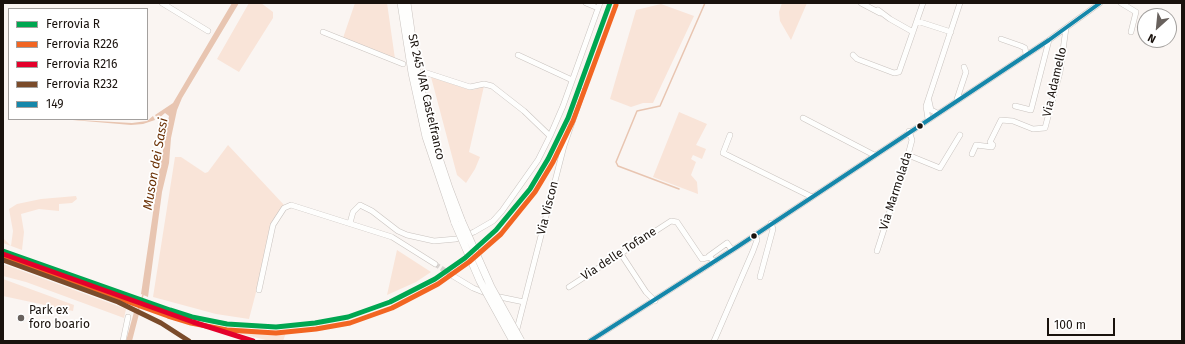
<!DOCTYPE html>
<style>
body{margin:0}
#map{position:relative;width:1185px;height:344px;overflow:hidden;background:#faf5f2;font-family:"Fira Sans",sans-serif}
canvas{display:block}
.frame{position:absolute;inset:0;border:4px solid #19120d;pointer-events:none}
.legend{position:absolute;left:8px;top:8px;width:140px;height:112px;box-sizing:border-box;background:#fff;border:1px solid #a3a09e;margin:0;padding:5px 7px;list-style:none;font-size:12px;color:#19120d}
.legend li{display:flex;align-items:center;gap:8px;height:20px}
.legend b{width:20px;border:1px solid #a3a09e}
.north{position:absolute;left:1137px;top:8px;width:40px;height:40px;box-sizing:border-box;background:#fff;border:1px solid #a3a09e;border-radius:50%;rotate:207deg;font-size:11px;font-weight:700;line-height:16px;text-align:center;color:#19120d}
.north::after{content:'';display:block;margin:auto;width:14px;height:18px;background:#68615d;clip-path:polygon(50% 0,100% 100%,50% 72%,0 100%)}
.scale{position:absolute;left:1047px;top:318px;width:68px;height:18px;box-sizing:border-box;border:2px solid #19120d;border-top:0;padding-left:5px;font-size:12px;line-height:14px;white-space:nowrap;color:#19120d;-webkit-text-stroke:3px #fff;paint-order:stroke}
</style>
<div id="map">
<canvas width="1185" height="344"></canvas>
<div class="frame"></div>
<ul class="legend">
<li><b style="height:5px;background:#00a651"></b>Ferrovia R</li>
<li><b style="height:5px;background:#f26522"></b>Ferrovia R226</li>
<li><b style="height:5px;background:#e4002b"></b>Ferrovia R216</li>
<li><b style="height:5px;background:#7a4b2a"></b>Ferrovia R232</li>
<li><b style="height:5px;background:#1587aa"></b>149</li>
</ul>
<div class="north">N</div>
<div class="scale">100 m</div>
</div>
<script>
const g = document.querySelector('canvas').getContext('2d');
g.lineJoin = 'round';
function fill(path, color) { g.fillStyle = color; g.fill(path, 'evenodd'); }
const poly = rows => new Path2D(rows.map(r => 'M' + r).join(''));
function strokePath(path, color, width, dash) { g.strokeStyle = color; g.lineWidth = width; g.lineCap = dash ? 'butt' : 'round'; g.setLineDash(dash || []); g.stroke(path); }
function drawText(font, color, halo, rows, align = 'center') {
  g.font = font + ' "Fira Sans",sans-serif'; g.lineWidth = 3.5; g.setLineDash([]); g.textBaseline = 'middle'; g.strokeStyle = halo; g.fillStyle = color; for (const [text, x, y, turn = 0] of rows) {
    g.save(); g.translate(x, y); g.rotate((+turn || 0) * Math.PI / 180); g.textAlign = isNaN(turn) ? turn : align; if (halo) g.strokeText(text, 0, 0); g.fillText(text, 0, 0); g.restore();
  }
}
const green = poly([
 [249,3,261,3,273,12,273,18,239,72,217,59],
 [355,3,387,3,395,59,343,38],
 [782,3,807,3,791,40,780,21,779,12],
 [661,4,694,16,653,103,643,103,631,107,610,99,636,10],
 [431,77,467,89,473,90,484,86,469,152,480,157,475,169,466,183,457,175],
 [679,112,707,124,696,145,706,149,702,159,693,155,691,159,696,162,691,175,697,182,698,194,653,177],
 [228,145,285,206,276,216,249,319,216,314,153,297,175,157,181,157,205,173,208,172],
 [76,196,77,199,72,203,59,204,59,211,39,209,21,214,24,232,22,250,3,243,3,238,11,246,13,231,9,209,17,204,41,199],
 [397,250,431,272,416,282,387,295],
 [3,264,126,309,124,318,26,282,3,276],
 [3,279,74,305,73,311,3,296],
 [228,327,270,331,287,330,283,341,270,341,226,330]
]);
const water = poly([
 [232,3,239,3,182,98,177,110,171,138,169,163,162,192,148,297,141,294,158,179,169,116,165,113,158,119,155,115,173,103],
 [153,116,155,120,143,124,131,125,61,119,132,123,147,121],
 [134,312,139,314,132,341,126,341]
]);
const stream = poly([
 [679,189,618,166,616,162,637,111,660,106,705,3],
 [137,314,143,295]
]);
const minorTunnel = poly([
 [435,264,453,276]
]);
const minor = poly([
 [162,3,208,31],
 [586,3,598,8],
 [861,3,880,13],
 [1121,3,1136,12,1131,32],
 [878,10,890,19,913,32],
 [917,21,951,32],
 [323,32,403,64],
 [1001,39,1021,46,1025,48,1026,54],
 [518,55,572,80],
 [853,55,857,59,894,73,899,72,923,3],
 [424,72,470,87,484,84,492,86,524,111,550,136],
 [957,99,966,72,964,67],
 [929,101,931,110,937,113],
 [1015,106,1031,110,1049,40],
 [803,118,874,155],
 [928,119,926,106,960,3],
 [730,135,723,153,812,197],
 [972,154,976,145,992,147,993,145,990,142,1001,120,1013,121,1033,129,1045,128,1060,72,1066,28],
 [908,155,940,168,960,135],
 [350,223,353,212,360,205,372,211,398,231,407,235,434,241,456,239,474,232,493,221,502,211,538,160,550,136,563,106,600,3],
 [877,251,908,155,912,140,909,131],
 [621,254,646,292,655,301],
 [709,256,727,243,732,250],
 [453,276,473,288,488,294],
 [760,277,773,229,771,223],
 [569,287,671,221,677,222,702,259,710,257,714,262],
 [259,290,273,225,284,208,291,205,392,237,435,264],
 [495,296,524,302],
 [516,333,564,146,583,91],
 [123,341,128,317],
 [590,341,737,247,1049,40,1100,3],
 [714,341,753,251,757,240,755,234]
]);
const highway = poly([
 [401,3,412,73,426,137,455,223],
 [407,3,416,66,432,137,449,188,462,222]
]);
const highwayBridge = poly([
 [462,222,491,287,521,341],
 [455,223,480,281,513,341]
]);
const bus1 = poly([
 [590,341,737,247,1049,40,1100,3]
]);
const rail1 = poly([
 [3,251,170,310,192,317,227,324,276,327,315,323,348,317,390,302,435,279,465,258,496,230,530,189,548,159,568,118,610,3]
]);
const rail2 = poly([
 [3,257,168,316,191,323,227,330,276,333,316,329,350,323,392,308,438,284,469,262,501,234,535,192,553,162,573,121,616,5]
]);
const rail3 = poly([
 [3,254,193,322,253,341]
]);
const rail4 = poly([
 [3,260,118,302,161,323,189,341]
]);
const markers = [
 [920,126,3.5,"#19120d"],
 [754,236,3.5,"#19120d"],
 [21,318,4,"#68615d"]
];
const streetNames = [
 ["Via Adamello",1055,82,-77],
 ["SR 245 VAR Castelfranco",426,97,77],
 ["Via Marmolada",896,191,-72],
 ["Via Viscon",548,208,-76],
 ["Via delle Tofane",619,254,-33]
];
const poiNames = [
 ["Park ex",29,311],
 ["foro boario",29,325]
];
const waterNames = [
 ["Muson dei Sassi",156,164,-80]
];
fill(green, '#f9e4d8');
fill(water, '#e8c5b1');
strokePath(stream, '#e8c5b1', 1.5);
strokePath(minorTunnel, '#d8d3d0', 5, [5, 2.5]);
strokePath(minor, '#c9c3bf', 6);
strokePath(highway, '#c9c3bf', 8);
strokePath(minor, '#fefefd', 5);
strokePath(highway, '#fefefd', 7);
strokePath(highwayBridge, '#c9c3bf', 8, []);
strokePath(highwayBridge, '#fefefd', 7);
strokePath(bus1, '#1587aa', 4);
strokePath(rail1, '#00a651', 5);
strokePath(rail2, '#f26522', 5);
strokePath(rail3, '#e4002b', 5);
strokePath(rail4, '#7a4b2a', 5);
for (const [x, y, r, color] of markers) { const dot = new Path2D(); dot.arc(x, y, r, 0, 2 * Math.PI); g.fillStyle = color; g.fill(dot); strokePath(dot, '#fff', 1.5); }
drawText('12px', '#19120d', '#fff', streetNames);
drawText('12px', '#19120d', '#fff', poiNames, 'left');
drawText('italic 13px', '#6b3105', '#fff', waterNames);
</script>
